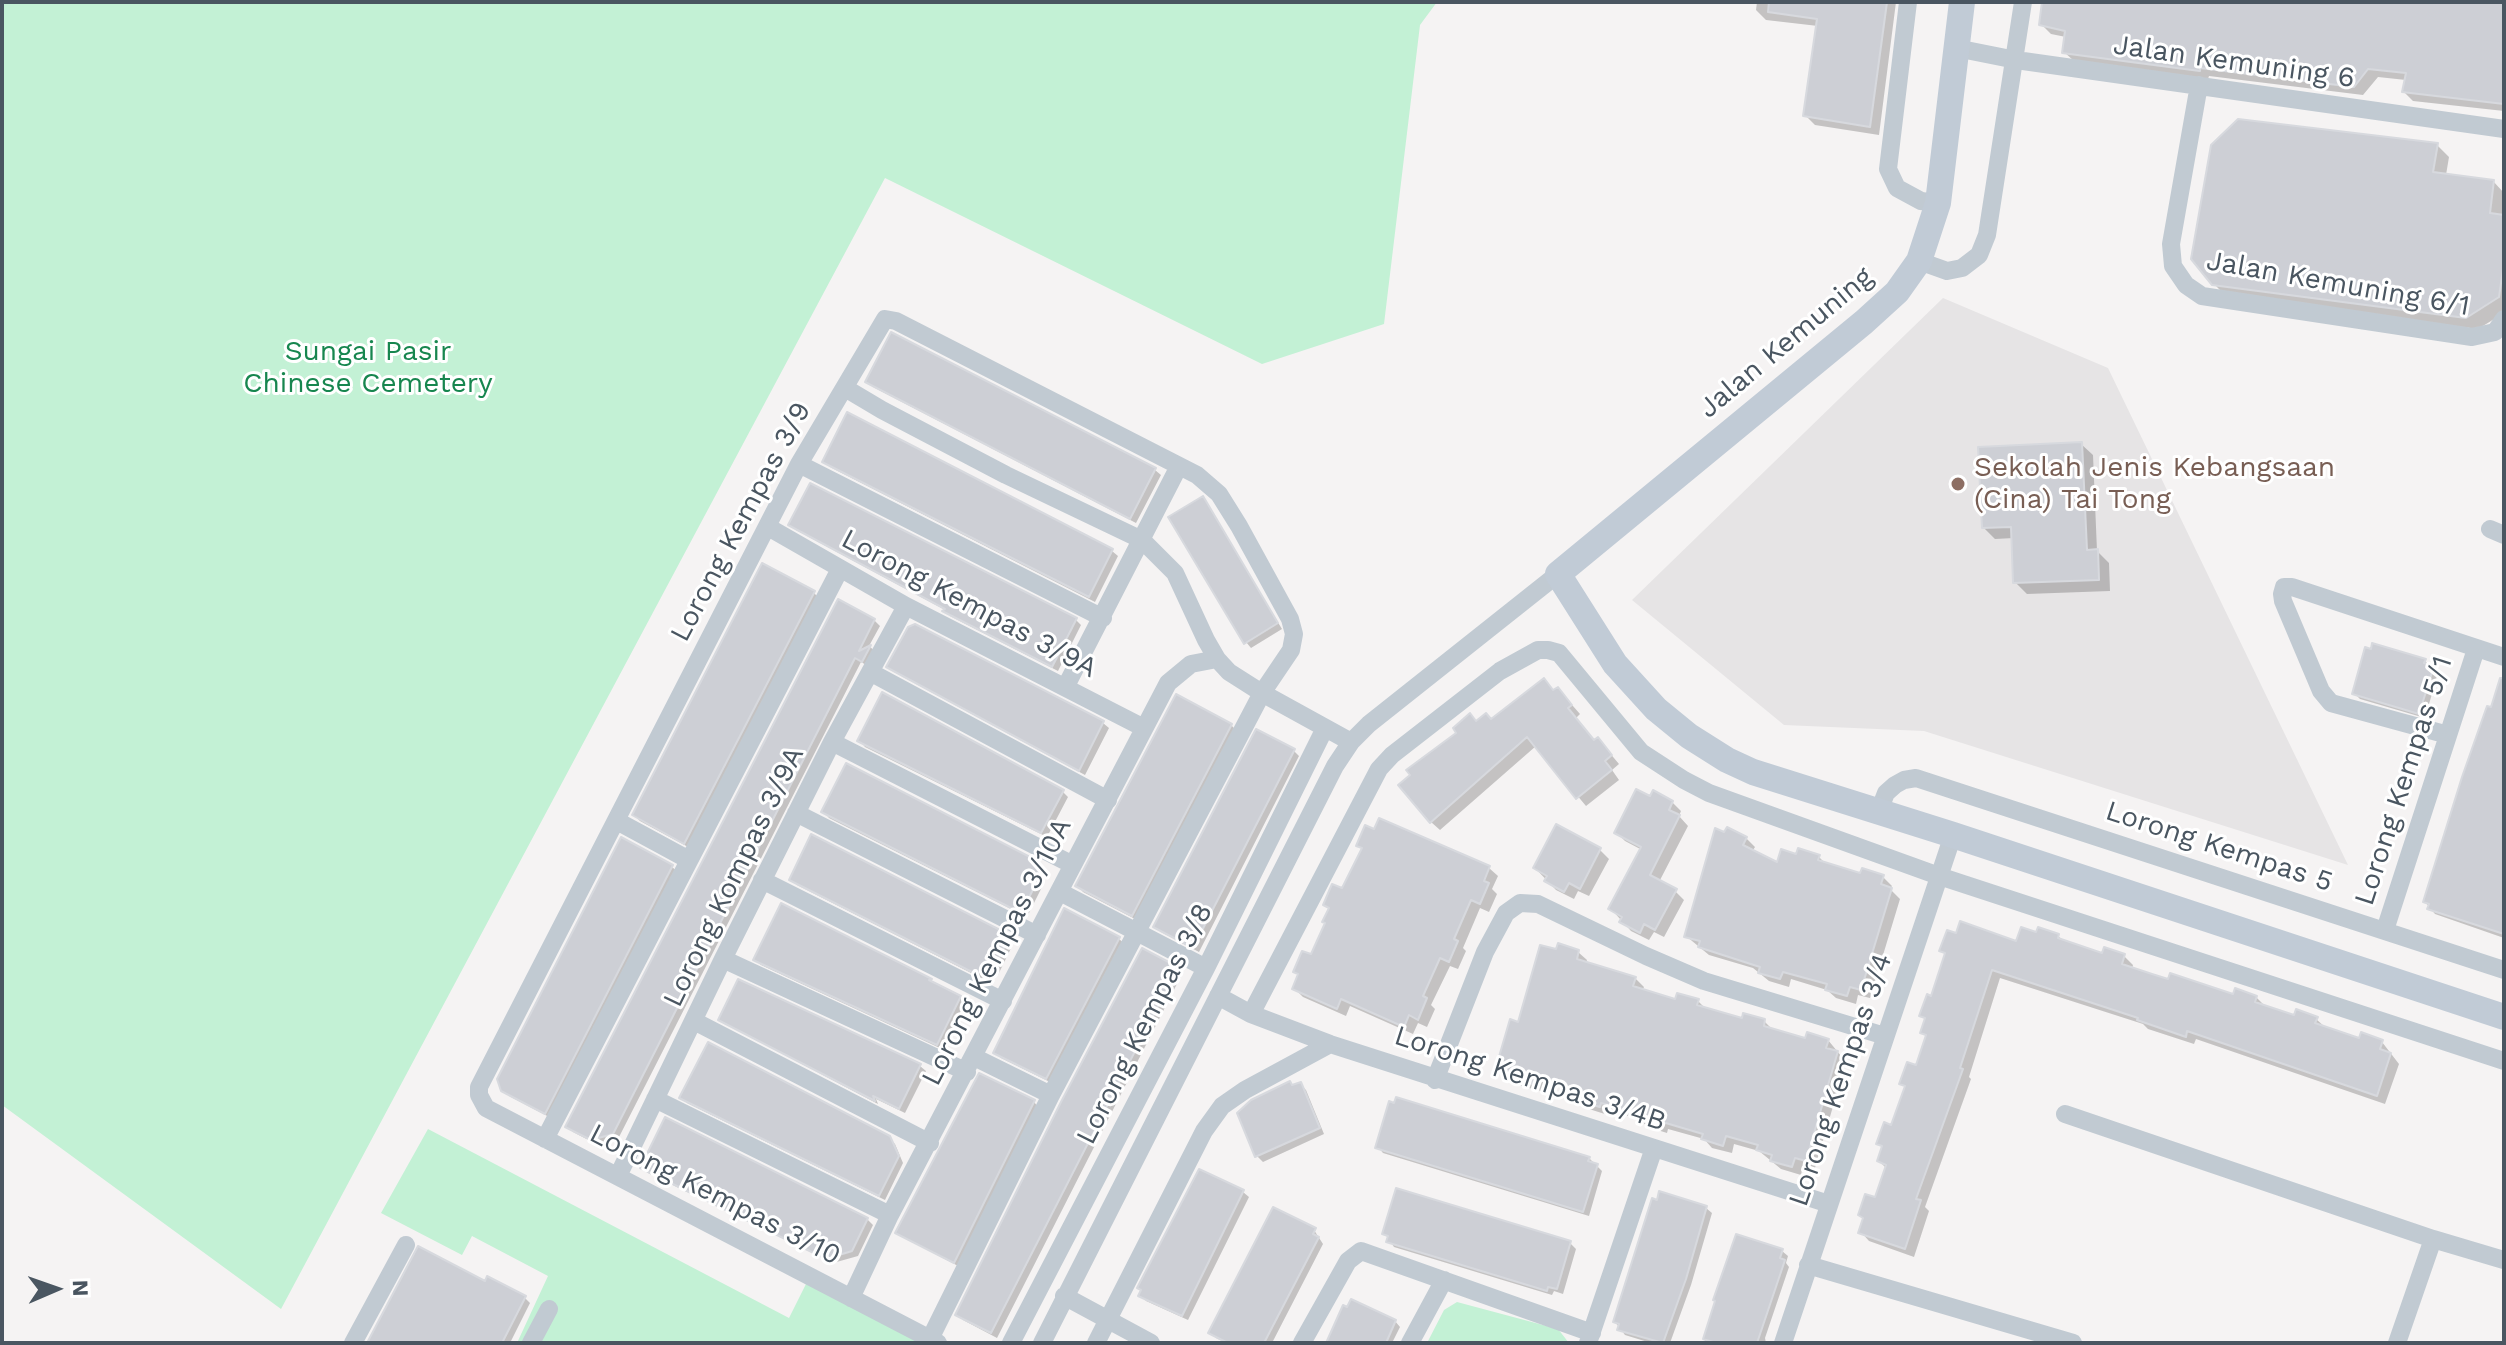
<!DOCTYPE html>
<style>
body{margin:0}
#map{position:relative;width:2506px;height:1345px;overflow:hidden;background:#f5f3f3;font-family:"Work Sans",sans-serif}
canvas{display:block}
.frame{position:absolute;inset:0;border:4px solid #4a5661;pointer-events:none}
.north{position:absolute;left:16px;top:1249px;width:80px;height:80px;-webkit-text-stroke:6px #fff;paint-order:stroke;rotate:88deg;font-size:22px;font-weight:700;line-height:32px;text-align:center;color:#4a5661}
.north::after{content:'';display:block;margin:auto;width:28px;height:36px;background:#4a5661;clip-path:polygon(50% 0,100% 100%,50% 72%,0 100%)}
</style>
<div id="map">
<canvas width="2506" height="1345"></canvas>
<div class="frame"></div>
<div class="north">N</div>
</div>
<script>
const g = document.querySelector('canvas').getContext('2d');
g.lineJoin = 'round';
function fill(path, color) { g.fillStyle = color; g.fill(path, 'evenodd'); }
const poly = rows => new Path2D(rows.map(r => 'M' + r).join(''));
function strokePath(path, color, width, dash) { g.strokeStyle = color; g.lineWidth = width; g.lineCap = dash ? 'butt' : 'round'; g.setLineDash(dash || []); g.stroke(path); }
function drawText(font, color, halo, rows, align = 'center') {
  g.font = font + ' "Work Sans",sans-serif'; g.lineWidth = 6; g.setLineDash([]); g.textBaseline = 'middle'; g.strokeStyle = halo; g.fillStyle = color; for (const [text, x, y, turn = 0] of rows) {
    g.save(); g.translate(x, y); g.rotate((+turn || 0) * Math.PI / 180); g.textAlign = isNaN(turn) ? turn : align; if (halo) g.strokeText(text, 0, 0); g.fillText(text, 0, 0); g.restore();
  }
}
const education = poly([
 [1943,298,2108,368,2348,865,1924,731,1784,725,1632,600]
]);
const green = poly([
 [2,2,1437,2,1420,25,1384,324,1262,364,885,178,281,1309,2,1105],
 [428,1129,789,1318,808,1280,929,1343,517,1343,548,1276,472,1236,462,1255,381,1213],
 [1457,1302,1558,1329,1569,1343,1427,1343,1444,1310]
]);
const shadow = poly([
 [1757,2,1896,2,1879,135,1815,125,1805,115,1818,26,1766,20,1756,10],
 [2044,2,2504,2,2504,111,2413,101,2404,92,2406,80,2378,77,2363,95,2209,76,2208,79,2074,61,2064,52,2066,37,2051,34,2042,25],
 [2437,145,2449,157,2446,175,2493,181,2504,193,2504,313,2478,329,2227,297,2214,284],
 [867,381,1155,470,1161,475,1136,523,873,387],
 [848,415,1112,551,1118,556,1095,602,830,467,824,462],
 [2081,444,2093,455,2097,551,2109,563,2110,591,2027,594,2015,582,2014,538,1995,539,1984,528],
 [1202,498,1282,629,1251,648,1246,642],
 [791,524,1076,620,1081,625,1058,671,950,616,947,611,796,530],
 [814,593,819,598,690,848,640,821,634,815],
 [874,620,880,626,869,646,876,652,868,666,861,662,618,1139,598,1145,573,1132,567,1126],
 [915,626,1103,723,1109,728,1085,775,894,672,889,667],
 [2425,661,2438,673,2425,718,2360,699,2354,693],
 [1558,689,1580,714,1576,718,1595,742,1598,739,1619,764,1612,770,1619,780,1586,806,1536,746,1440,830,1431,822,1477,723,1491,721],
 [2504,703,2504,938,2435,914,2425,902],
 [1231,725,1237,731,1137,920,1083,892,1078,886],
 [860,741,1062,791,1068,797,1047,837,865,747],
 [1294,751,1299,756,1199,952,1161,932,1155,926],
 [1651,799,1672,802,1681,811,1679,816,1688,826,1659,882,1675,891,1684,900,1664,937,1654,932,1649,940,1631,931,1611,909,1642,850,1625,841,1616,832],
 [824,812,1031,859,1037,866,1044,883,1027,917,829,818],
 [1746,838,1755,847,1752,852,1778,865,1798,856,1819,857,1826,864,1861,876,1883,877,1892,886,1890,889,1900,899,1870,998,1858,995,1856,1004,1836,998,1827,990,1791,979,1789,987,1769,981,1753,968,1709,955,1686,936],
 [1358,845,1489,868,1498,876,1492,889,1497,894,1489,912,1480,908,1463,948,1466,951,1458,969,1450,966,1431,1005,1435,1009,1427,1027,1418,1023,1413,1034,1350,1006,1346,1016,1303,997,1294,988,1300,976,1295,971,1312,957,1363,850],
 [1600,850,1609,859,1589,896,1578,891,1574,899,1556,890,1535,868],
 [672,867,678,872,551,1118,509,1096,503,1090],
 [791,880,1009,936,1014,942,998,975,981,978,797,885],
 [782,906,931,981,960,998,965,1003,942,1049,761,965,755,959],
 [1065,911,1119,939,1125,944,1052,1083,1001,1058,995,1052],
 [2037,935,2058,936,2065,942,2103,955,2124,956,2133,965,2132,969,2152,976,2235,997,2256,997,2265,1006,2295,1018,2316,1019,2325,1027,2361,1041,2382,1042,2399,1064,2385,1104,2196,1039,2194,1044,2148,1029,2143,1024,2000,978,1969,1077,1971,1079,1925,1207,1929,1211,1914,1257,1869,1241,1861,1232,1886,1168,1879,1161,1883,1148,1879,1144,1892,1128,1906,1088,1902,1083,1917,1067,1928,1038,1922,1033,1927,1020,1922,1015,1932,998,1946,955,1942,951,2017,943],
 [1578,952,1587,960,1586,964,1635,978,1644,987,1642,991,1677,1001,1698,1001,1707,1010,1743,1021,1764,1021,1773,1030,1806,1041,1828,1040,1846,1062,1815,1168,1803,1165,1801,1175,1781,1169,1759,1151,1734,1144,1732,1153,1712,1148,1704,1139,1668,1129,1667,1133,1648,1127,1639,1119,1610,1111,1608,1115,1589,1109,1567,1089,1544,1082,1541,1091,1521,1086,1508,1076,1499,1067,1520,1024],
 [1177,969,1182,974,997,1338,963,1320,958,1315],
 [726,1024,920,1066,926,1071,905,1113,876,1099,878,1104],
 [1300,1084,1306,1090,1324,1134,1263,1162,1257,1156,1293,1087],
 [682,1097,889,1138,895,1144,903,1163,885,1200,687,1103],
 [1034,1102,1039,1108,960,1267,903,1237],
 [1378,1147,1589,1158,1602,1171,1589,1216,1383,1153],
 [643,1168,867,1219,873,1225,858,1256,833,1263,648,1173],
 [1200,1171,1243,1192,1249,1197,1188,1320,1146,1301,1141,1295],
 [1706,1208,1712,1213,1691,1285,1670,1343,1651,1343,1625,1335,1615,1322],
 [1314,1230,1323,1244,1272,1343,1226,1343,1216,1338,1211,1333],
 [1385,1234,1570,1243,1576,1249,1563,1294,1554,1291,1552,1295,1394,1247],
 [1782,1251,1788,1256,1786,1263,1789,1267,1765,1338,1766,1343,1704,1343,1717,1302],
 [486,1283,525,1298,530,1303,510,1343,369,1343],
 [1395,1321,1400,1327,1392,1343,1326,1343]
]);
const building = poly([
 [1769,2,1887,2,1870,127,1803,116,1817,19,1768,12,1769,2],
 [2042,2,2504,2,2504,104,2402,92,2406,73,2368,69,2354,87,2200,68,2200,71,2062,53,2065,31,2039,25,2042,2],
 [2238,119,2438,143,2433,172,2494,180,2490,213,2504,215,2504,262,2499,297,2466,318,2212,285,2191,259,2211,145,2238,119],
 [891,332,1156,468,1130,519,865,382,891,332],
 [847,412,1113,549,1089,597,822,462,847,412],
 [2082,442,2087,550,2098,549,2099,580,2013,583,2011,527,1982,528,1978,447,2082,442],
 [810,483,1077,618,1052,667,942,611,945,609,788,525,810,483],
 [1203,496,1278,623,1244,644,1168,517,1203,496],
 [762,563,815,591,684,844,632,815,762,563],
 [838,599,875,619,859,651,871,645,862,662,855,658,613,1134,591,1140,565,1127,838,599],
 [915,624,1104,721,1079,771,886,667,908,627,915,624],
 [2372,643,2426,659,2424,663,2434,666,2419,714,2352,694,2365,647,2371,649,2372,643],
 [1544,678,1553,690,1558,687,1572,705,1568,708,1594,740,1598,737,1612,755,1605,761,1612,770,1576,799,1527,737,1430,823,1398,785,1410,775,1406,770,1456,733,1453,728,1470,713,1476,721,1486,713,1491,719,1544,678],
 [2500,678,2504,678,2504,934,2427,909,2429,904,2423,902,2462,777,2487,706,2491,707,2500,678],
 [882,692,1064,790,1041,833,857,741,882,692],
 [1176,694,1232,724,1132,916,1075,886,1176,694],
 [1256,729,1295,749,1193,948,1153,927,1256,729],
 [846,763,1032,858,1040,876,1021,913,821,812,846,763],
 [1636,789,1650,796,1653,790,1673,801,1669,810,1680,815,1650,875,1677,889,1655,930,1644,924,1640,933,1619,922,1622,917,1608,909,1641,847,1614,833,1636,789],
 [1379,818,1490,866,1484,881,1489,883,1480,904,1471,900,1454,939,1458,941,1449,962,1440,958,1423,996,1427,998,1418,1020,1409,1015,1404,1027,1341,999,1337,1009,1292,989,1298,974,1293,972,1302,951,1311,954,1325,923,1322,922,1329,908,1323,905,1332,884,1342,888,1362,848,1356,846,1365,825,1374,829,1379,818],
 [1556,824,1601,848,1580,889,1569,883,1564,892,1544,881,1547,876,1533,868,1556,824],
 [1727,827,1747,837,1743,845,1777,862,1781,849,1796,854,1798,848,1820,855,1818,860,1860,873,1862,868,1884,875,1881,884,1892,888,1861,990,1850,987,1847,996,1825,990,1827,984,1783,972,1780,979,1758,973,1760,967,1698,947,1700,941,1684,937,1715,828,1724,832,1727,827],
 [811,834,1010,935,993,970,974,973,789,880,811,834],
 [621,837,673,865,545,1114,501,1091,497,1079,621,837],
 [781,903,932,979,929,980,961,996,937,1045,753,960,781,903],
 [1064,908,1120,937,1046,1079,993,1053,1064,908],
 [1960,921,2016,941,2021,927,2036,932,2038,927,2059,934,2058,938,2102,953,2104,947,2125,954,2122,964,2152,974,2168,979,2170,973,2233,994,2235,988,2257,996,2255,1002,2294,1015,2296,1009,2318,1017,2315,1023,2359,1038,2361,1032,2383,1040,2380,1049,2391,1053,2377,1096,2187,1031,2186,1037,2137,1020,2138,1018,1992,970,1960,1068,1963,1069,1916,1199,1921,1200,1905,1249,1858,1233,1863,1218,1858,1215,1865,1194,1875,1197,1886,1165,1877,1161,1882,1146,1876,1144,1884,1122,1891,1125,1905,1086,1899,1084,1907,1062,1916,1065,1926,1035,1920,1033,1925,1018,1919,1016,1927,994,1931,996,1945,953,1939,951,1947,930,1956,933,1960,921],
 [1558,943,1579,950,1577,959,1636,977,1633,986,1675,999,1677,993,1699,999,1697,1005,1742,1018,1743,1013,1765,1019,1764,1026,1805,1038,1807,1032,1829,1039,1826,1048,1838,1051,1806,1161,1795,1158,1792,1167,1770,1161,1772,1155,1756,1150,1758,1145,1726,1136,1723,1146,1701,1139,1703,1134,1659,1121,1658,1125,1636,1119,1638,1113,1601,1103,1600,1107,1578,1101,1579,1095,1564,1091,1566,1083,1535,1075,1532,1084,1510,1077,1512,1072,1496,1067,1510,1019,1518,1022,1540,945,1556,949,1558,943],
 [1142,948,1178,967,991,1333,955,1315,1062,1100,1142,948],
 [738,979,921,1064,899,1109,873,1096,875,1101,718,1020,738,979],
 [708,1042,890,1136,899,1156,879,1196,679,1098,708,1042],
 [979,1073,1035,1100,954,1263,895,1233,979,1073],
 [1290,1081,1292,1085,1301,1082,1320,1128,1255,1157,1237,1113,1251,1100,1290,1081],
 [1396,1097,1590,1157,1588,1161,1598,1164,1583,1212,1375,1148,1389,1101,1394,1103,1396,1097],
 [665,1117,868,1218,852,1251,826,1259,640,1168,665,1117],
 [1199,1169,1244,1190,1182,1316,1138,1296,1141,1290,1137,1288,1199,1169],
 [1396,1188,1571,1241,1557,1289,1548,1287,1547,1291,1386,1242,1388,1236,1382,1234,1396,1188],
 [1659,1191,1707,1206,1686,1279,1663,1343,1617,1330,1619,1324,1613,1322,1652,1198,1657,1200,1659,1191],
 [1273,1207,1316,1228,1313,1234,1319,1237,1264,1343,1228,1343,1208,1333,1273,1207],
 [1736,1234,1783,1249,1780,1258,1785,1260,1757,1343,1716,1343,1703,1339,1715,1301,1713,1300,1736,1234],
 [418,1246,485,1281,487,1276,526,1296,502,1343,367,1343,418,1246],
 [1351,1299,1396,1320,1386,1343,1326,1343,1343,1305,1347,1307,1351,1299]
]);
const street = poly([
 [1908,2,1888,169,1897,188,1921,201,1938,203],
 [1956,48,2016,60,2504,129],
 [2199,85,2171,244,2173,266,2186,285,2202,296,2472,337,2495,332,2504,319],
 [1919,261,1947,271,1962,268,1979,255,1987,235,2023,2],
 [845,388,882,410,1006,475,1142,540,1175,573,1206,640,1217,659,1229,672,1262,693,1351,742],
 [799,464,1103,618],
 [768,527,906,606,1144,728],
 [2490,529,2504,535],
 [870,672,1108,800],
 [1066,686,1179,466],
 [2448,735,2331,703,2321,691,2283,601,2282,594,2284,587,2292,587,2504,657],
 [832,742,1073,865],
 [1879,811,1886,793,1895,785,1904,780,1916,778,2504,970],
 [796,813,1037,935],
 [617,821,689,860],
 [762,880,1003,1001],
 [1060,892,1206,968],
 [2385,930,2476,649],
 [723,959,967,1072],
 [1218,996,1251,1014,1330,1044,1829,1204],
 [1251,1014,1379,769,1392,755,1500,671,1538,650,1548,650,1559,653,1641,752,1684,780,1709,793,1939,876,2504,1061],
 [694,1021,930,1143],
 [974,1057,1051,1095],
 [1435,1080,1485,952,1506,913,1520,903,1538,904,1646,956,1704,981,1885,1036],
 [655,1099,890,1215],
 [2065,1114,2433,1239,2504,1260],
 [545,1139,840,569],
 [618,1176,723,959,832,742,906,606],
 [1808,1265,2073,1343],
 [1064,1296,1151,1343],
 [851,1298,890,1215,1168,683,1191,664,1217,659],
 [930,1339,1051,1095,1262,693,1291,650,1294,634,1290,619,1239,526,1219,494,1197,475,896,321,885,319,799,464,479,1087,479,1095,486,1108,938,1343],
 [353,1343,406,1245],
 [531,1343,549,1309],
 [1011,1343,1206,968,1325,728],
 [1042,1343,1335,766,1351,742,1369,724,1558,574],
 [1096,1343,1204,1131,1222,1106,1245,1090,1330,1044],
 [1302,1343,1348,1261,1361,1251,1592,1333],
 [1410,1343,1444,1280],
 [1588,1343,1654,1148],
 [1783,1343,1953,835],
 [2397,1343,2433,1239]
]);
const secondary = poly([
 [1962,2,1938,203,1919,261,1897,292,1864,322,1558,574,1615,664,1656,709,1689,736,1727,760,1753,772,1953,835,2504,1017]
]);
const markers = [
 [1958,484,8,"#8d6e63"]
];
const streetNames = [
 ["Jalan Kemuning 6",2234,62,8],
 ["Jalan Kemuning 6/1",2338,284,10],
 ["Jalan Kemuning",1786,343,-40],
 ["Lorong Kempas 3/9",741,522,-62],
 ["Lorong Kempas 3/9A",969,604,28],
 ["Lorong Kempas 5/1",2404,781,-72],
 ["Lorong Kempas 5",2219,847,18],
 ["Lorong Kompas 3/9A",734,877,-64],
 ["Lorong Kempas 3/10A",997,952,-63],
 ["Lorong Kempas 3/8",1145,1024,-63],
 ["Lorong Kempas 3/4B",1530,1079,18],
 ["Lorong Kempas 3/4",1841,1080,-71],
 ["Lorong Kempas 3/10",715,1195,27]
];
const parkNames = [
 ["Sungai Pasir",368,352],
 ["Chinese Cemetery",368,384]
];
const educationNames = [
 ["Sekolah Jenis Kebangsaan",1974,468],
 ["(Cina) Tai Tong",1974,500]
];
fill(education, '#e6e4e5');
fill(green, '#c3f1d5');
fill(shadow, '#0003');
fill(building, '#cdcfd5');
strokePath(building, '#d7d9de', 2);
strokePath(street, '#c1cad2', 18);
strokePath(secondary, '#c1cbd6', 26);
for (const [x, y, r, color] of markers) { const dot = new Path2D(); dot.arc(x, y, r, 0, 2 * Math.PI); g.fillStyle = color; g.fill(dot); strokePath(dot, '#fff', 3); }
drawText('28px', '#4a5661', '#fff', streetNames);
drawText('28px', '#17864f', '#fff', parkNames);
drawText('28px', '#785e54', '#fff', educationNames, 'left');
</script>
